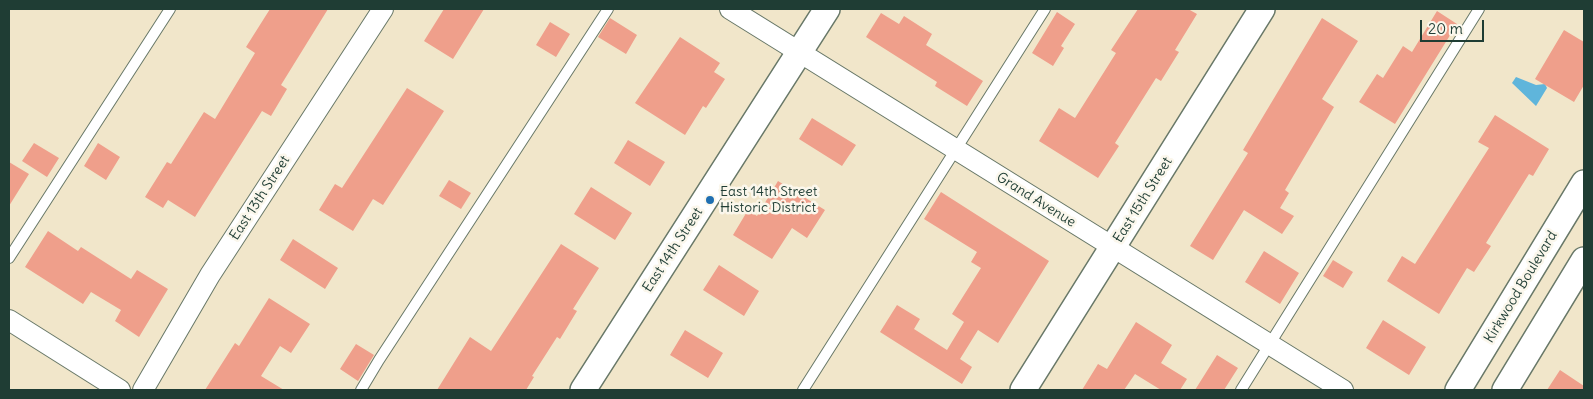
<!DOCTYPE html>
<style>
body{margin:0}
#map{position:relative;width:1593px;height:399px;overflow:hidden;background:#f1e6ca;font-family:Delius,sans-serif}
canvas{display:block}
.frame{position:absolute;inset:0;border:10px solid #1f3d34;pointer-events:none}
.scale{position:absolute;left:1420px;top:20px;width:64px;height:22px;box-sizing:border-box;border:2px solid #1f3d34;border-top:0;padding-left:6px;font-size:15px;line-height:18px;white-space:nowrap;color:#1f3d34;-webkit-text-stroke:4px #fbf7ec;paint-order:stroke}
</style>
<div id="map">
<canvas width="1593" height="399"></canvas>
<div class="frame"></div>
<div class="scale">20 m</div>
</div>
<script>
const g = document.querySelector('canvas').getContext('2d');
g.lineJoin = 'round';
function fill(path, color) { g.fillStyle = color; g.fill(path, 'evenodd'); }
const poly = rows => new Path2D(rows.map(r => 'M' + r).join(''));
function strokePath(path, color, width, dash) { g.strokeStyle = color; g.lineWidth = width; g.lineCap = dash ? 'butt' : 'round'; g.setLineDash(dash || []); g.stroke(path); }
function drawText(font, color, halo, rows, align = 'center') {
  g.font = font + ' Delius,sans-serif'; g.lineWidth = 5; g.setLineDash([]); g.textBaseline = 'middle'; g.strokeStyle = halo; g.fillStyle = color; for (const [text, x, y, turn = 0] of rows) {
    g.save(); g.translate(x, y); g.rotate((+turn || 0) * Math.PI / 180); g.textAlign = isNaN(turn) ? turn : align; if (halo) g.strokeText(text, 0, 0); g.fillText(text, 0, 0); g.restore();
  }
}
const water = poly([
 [1516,77,1536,85,1545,84,1547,88,1536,106,1512,83]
]);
const building = poly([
 [270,9,328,9,281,85,287,89,271,116,262,111,195,217,168,200,163,208,145,197,167,162,171,164,204,112,215,119,255,53,246,47],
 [444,9,484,9,453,59,424,41],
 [1138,9,1188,9,1197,14,1175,50,1179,52,1161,81,1156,78,1115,143,1119,146,1098,178,1039,141,1059,108,1075,118,1116,53,1111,50],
 [1437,11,1457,24,1395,124,1359,102,1377,74,1383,78,1403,46,1412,52],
 [1057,12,1075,24,1061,46,1064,48,1053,66,1032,53],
 [881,13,899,24,904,16,932,34,926,45,983,81,967,106,935,86,937,82,866,37],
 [610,18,637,35,626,54,598,37],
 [1322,18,1358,41,1322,99,1334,107,1285,190,1289,193,1280,208,1294,216,1282,234,1244,210,1213,260,1190,246,1248,153,1243,150],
 [550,22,570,34,556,57,536,45],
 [1564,30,1584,42,1584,85,1574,102,1535,79],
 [680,37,720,63,714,72,725,79,706,108,703,106,685,135,635,103],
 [407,88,444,111,383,205,373,199,353,231,319,210,335,184,342,188],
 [1495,115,1549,149,1533,176,1529,174,1486,243,1491,246,1474,272,1467,268,1439,314,1387,281,1402,256,1415,264,1489,148,1478,142],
 [812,118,856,145,842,166,799,139],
 [628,140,665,162,650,186,614,163],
 [34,143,59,158,47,177,22,161],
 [98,143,120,157,106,180,84,166],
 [9,162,29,174,9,206],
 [449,180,471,193,461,209,439,196],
 [778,181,825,210,807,238,792,228,772,259,733,235,748,210,757,216],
 [591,187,632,213,615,240,574,214],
 [941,192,1049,261,998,343,978,330,960,359,972,367,962,384,880,332,897,305,920,319,914,329,947,350,964,322,952,314,981,268,971,262,977,252,924,219],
 [48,231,78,251,81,247,131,279,137,270,168,289,139,337,115,321,121,310,91,292,83,304,25,267],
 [293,239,338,268,325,289,280,260],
 [561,244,599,268,573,309,577,311,560,339,557,337,532,376,534,377,526,390,437,390,470,337,491,351],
 [1264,251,1299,273,1280,304,1245,282],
 [1333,260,1353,272,1343,288,1323,276],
 [719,265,759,291,744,316,703,290],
 [269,298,310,324,291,353,280,346,261,376,284,390,205,390,235,343,239,346],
 [1383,320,1426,347,1409,375,1366,348],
 [1136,322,1172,345,1161,363,1187,379,1180,390,1161,390,1135,374,1124,390,1082,390,1098,364,1107,369],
 [685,330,723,353,708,378,670,355],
 [356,344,374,355,358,381,340,369],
 [1217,355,1238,368,1224,390,1195,390],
 [1560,370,1584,386,1584,390,1547,390]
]);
const service = poly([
 [9,258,170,9],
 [361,390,379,360,608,9],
 [803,390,1045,9],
 [1241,390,1479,9]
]);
const minor = poly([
 [730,9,1343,390],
 [9,320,120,390],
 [143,390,210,275,383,9]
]);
const tertiary = poly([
 [583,390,827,9],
 [1023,390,1262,9],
 [1458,390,1584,183],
 [1505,390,1584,260]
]);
const markers = [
 [710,200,5,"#1f6fb2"]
];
const poiNames = [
 ["East 14th Street",720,192],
 ["Historic District",720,208]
];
const streetNames = [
 ["East 13th Street",260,198,-57],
 ["Grand Avenue",1036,200,32],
 ["East 15th Street",1143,200,-58],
 ["East 14th Street",673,250,-57],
 ["Kirkwood Boulevard",1521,287,-59]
];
fill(water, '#5fb5db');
fill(building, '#ef9f8b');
strokePath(service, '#687868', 12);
strokePath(minor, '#687868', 22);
strokePath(tertiary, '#687868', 28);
strokePath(service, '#fff', 10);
strokePath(minor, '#fff', 20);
strokePath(tertiary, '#fff', 25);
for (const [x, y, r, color] of markers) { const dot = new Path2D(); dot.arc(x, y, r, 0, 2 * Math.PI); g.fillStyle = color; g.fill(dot); strokePath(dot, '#fbf7ec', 2); }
drawText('14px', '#1f3d34', '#fbf7ec', poiNames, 'left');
drawText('14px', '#1f3d34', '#fbf7ec', streetNames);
</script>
